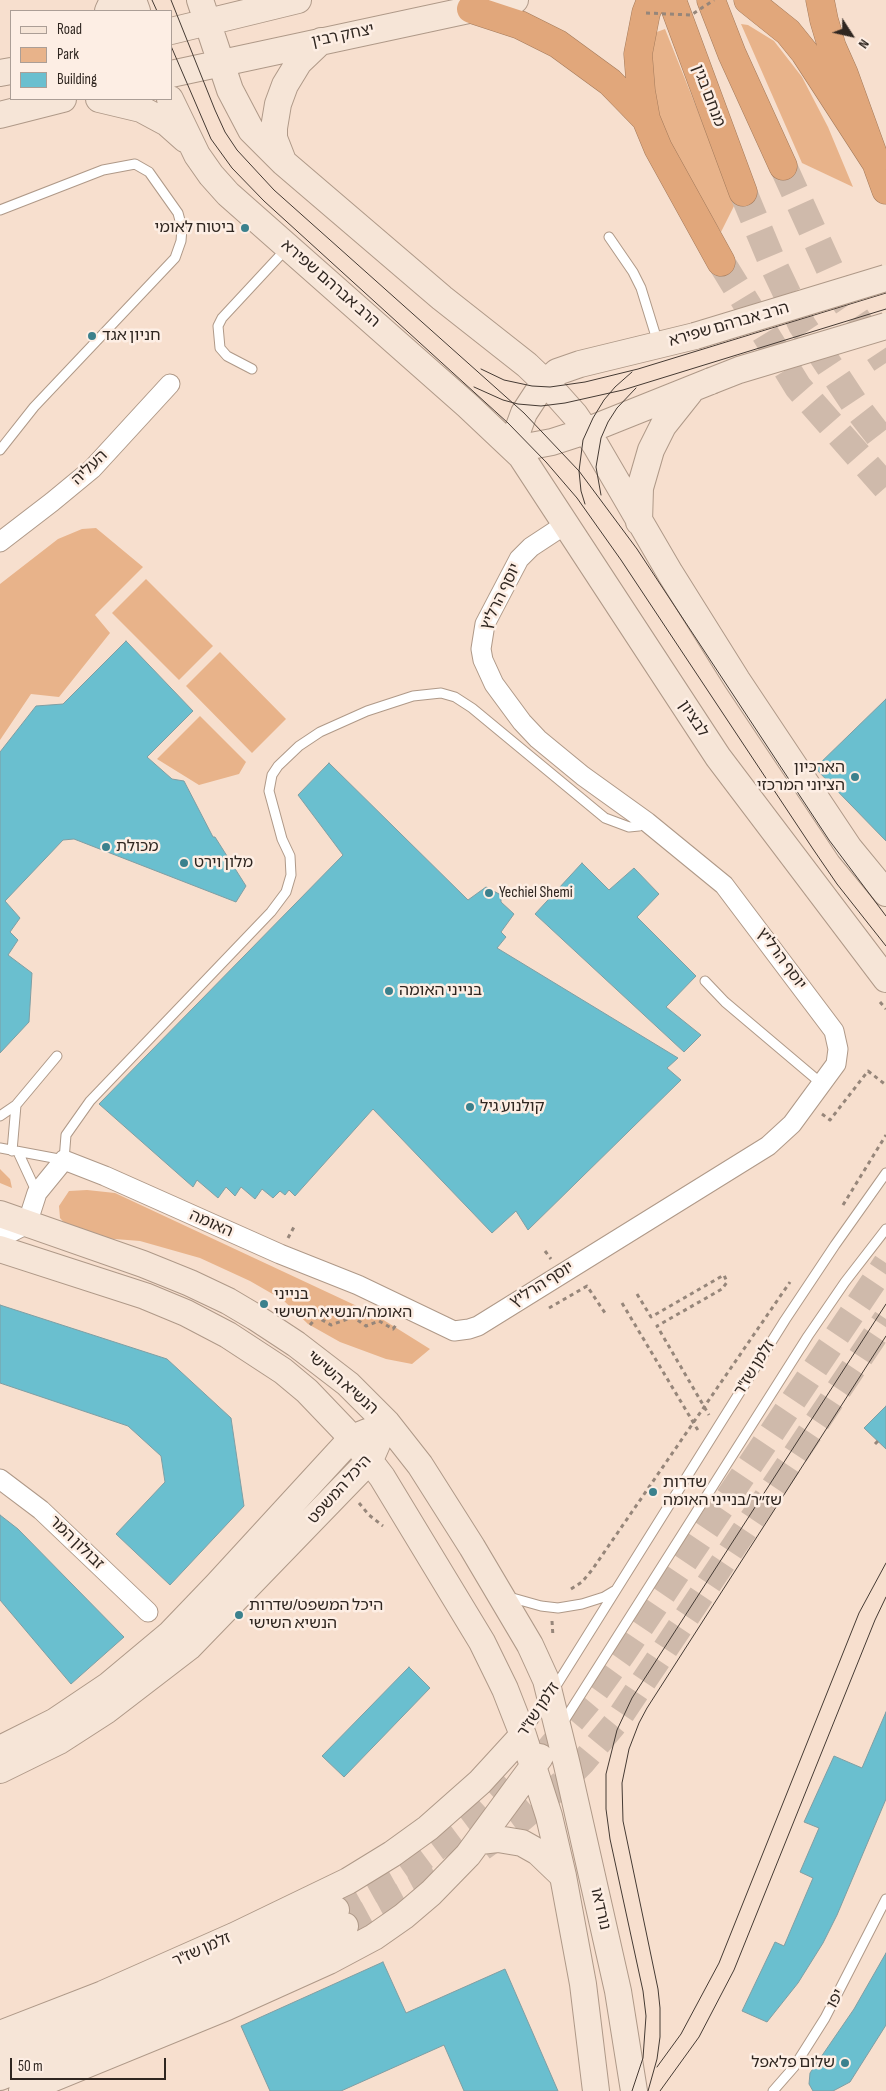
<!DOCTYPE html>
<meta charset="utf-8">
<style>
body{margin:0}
#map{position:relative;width:886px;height:2091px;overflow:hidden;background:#f7dfce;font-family:"Sofia Sans Condensed",sans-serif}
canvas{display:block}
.legend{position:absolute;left:10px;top:10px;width:162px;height:90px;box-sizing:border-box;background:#fdeee4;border:1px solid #ab9e96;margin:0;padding:6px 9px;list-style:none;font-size:15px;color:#2f2620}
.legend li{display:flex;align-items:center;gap:10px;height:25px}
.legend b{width:25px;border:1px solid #ab9e96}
.north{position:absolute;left:826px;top:10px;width:50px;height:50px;-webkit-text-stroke:4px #fdeee4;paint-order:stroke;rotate:125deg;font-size:14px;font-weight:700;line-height:20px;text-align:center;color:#2f2620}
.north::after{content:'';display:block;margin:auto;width:18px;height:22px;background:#2f2620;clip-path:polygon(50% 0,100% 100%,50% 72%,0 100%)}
.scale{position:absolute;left:10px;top:2058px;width:156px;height:22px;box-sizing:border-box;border:2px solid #2f2620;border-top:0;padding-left:6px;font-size:15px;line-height:18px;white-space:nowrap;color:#2f2620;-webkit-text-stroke:4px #fdeee4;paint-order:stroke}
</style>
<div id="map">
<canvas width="886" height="2091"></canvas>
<ul class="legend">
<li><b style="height:6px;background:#f6e5d7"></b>Road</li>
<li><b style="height:14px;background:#e8b38a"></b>Park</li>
<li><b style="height:14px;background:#6abfcf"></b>Building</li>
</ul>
<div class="north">N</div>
<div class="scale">50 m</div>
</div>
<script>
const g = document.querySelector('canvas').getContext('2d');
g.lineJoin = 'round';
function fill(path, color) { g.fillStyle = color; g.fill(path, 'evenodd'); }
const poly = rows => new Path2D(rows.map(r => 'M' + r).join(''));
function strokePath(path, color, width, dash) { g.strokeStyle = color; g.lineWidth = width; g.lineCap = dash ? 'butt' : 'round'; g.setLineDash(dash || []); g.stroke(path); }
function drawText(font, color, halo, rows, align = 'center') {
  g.font = font + ' "Sofia Sans Condensed","Noto Sans Hebrew",sans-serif'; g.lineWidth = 5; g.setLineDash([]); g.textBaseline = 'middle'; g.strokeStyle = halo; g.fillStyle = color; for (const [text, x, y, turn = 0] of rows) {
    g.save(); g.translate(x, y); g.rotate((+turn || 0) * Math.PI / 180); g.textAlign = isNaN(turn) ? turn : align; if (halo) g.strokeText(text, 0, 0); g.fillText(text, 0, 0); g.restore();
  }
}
const green = poly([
 [741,24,748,25,774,41,802,77,828,127,853,187,802,163],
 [665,29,735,204,721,232,688,178,663,133,654,93,651,60,654,33],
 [96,528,143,567,95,615,110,633,59,697,31,694,0,740,0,584,58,539,82,529],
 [146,579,213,646,179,680,112,613],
 [220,652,286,719,252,753,186,686],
 [200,716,246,762,239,774,199,785,157,759],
 [0,1169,10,1179,12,1188,0,1183],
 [87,1190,115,1193,374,1314,430,1349,412,1364,386,1359,340,1342,308,1324,283,1300,250,1281,200,1258,140,1241,102,1238,71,1230,60,1218,59,1206,69,1191]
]);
const building = poly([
 [126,641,193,711,147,757,172,779,184,781,213,837,215,837,246,886,236,902,74,839,63,840,5,901,20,918,10,932,18,940,8,955,32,973,29,1022,0,1053,0,752,36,706,63,704,126,641],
 [886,699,886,841,815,768,886,699],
 [329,763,468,900,486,887,501,895,501,902,514,914,501,932,506,937,497,948,678,1058,667,1068,681,1080,528,1230,516,1211,492,1233,373,1109,295,1196,289,1190,285,1195,280,1191,273,1198,262,1189,255,1199,241,1187,235,1196,226,1187,218,1198,197,1180,193,1187,99,1104,343,855,298,795,329,763],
 [582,863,609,890,634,868,659,894,637,917,696,976,666,1007,701,1035,684,1052,535,914,582,863],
 [0,1305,167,1359,231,1418,244,1506,170,1585,116,1534,165,1482,161,1456,128,1426,0,1383,0,1305],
 [886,1406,886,1449,864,1428,886,1406],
 [0,1515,18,1529,124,1637,71,1684,0,1600,0,1515],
 [409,1667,430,1688,344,1777,322,1756,409,1667],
 [886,1712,886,1799,837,1915,823,1943,798,1983,767,2022,742,2011,775,1942,784,1946,813,1878,800,1872,819,1828,804,1822,834,1756,862,1768,886,1712],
 [886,1953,886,2025,850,2082,833,2091,813,2091,809,2084,810,2073,854,2009,886,1953],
 [383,1962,406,2013,505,1969,558,2091,464,2091,444,2045,341,2091,270,2091,241,2026,383,1962]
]);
const secondaryTunnel = poly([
 [547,1751,589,1701,622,1655,886,1263],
 [482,1848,523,1818,552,1793,583,1762,617,1721,886,1319],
 [336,1910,401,1874,418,1862,473,1821,512,1785],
 [345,1926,447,1871]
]);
const highwayTunnel = poly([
 [783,166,844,300,886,363],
 [743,192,773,264,802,325,858,409,886,445],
 [721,262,798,387,886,487]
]);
const path = poly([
 [880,1002,886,1009],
 [822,1114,830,1120,868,1071,886,1085],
 [843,1205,886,1135],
 [288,1238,295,1225],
 [545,1251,551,1259],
 [637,1294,651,1317,724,1275,727,1282,722,1289,657,1326,709,1415],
 [622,1303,699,1432],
 [549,1308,587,1286,605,1313],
 [310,1325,317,1317,331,1325,353,1317,366,1326,379,1321,393,1329,396,1325],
 [875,1444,878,1441],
 [359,1503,369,1515,383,1526],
 [571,1589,582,1582,592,1570,790,1282],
 [552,1621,553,1637]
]);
const lane = poly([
 [0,210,103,170,135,164,149,172,178,213,182,228,181,241,175,258,34,407,0,450],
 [609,237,633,272,641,288,658,343],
 [252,369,227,356,220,348,218,326,222,318,287,248],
 [705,981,725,1002,822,1084],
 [0,1116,16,1105,57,1056],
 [0,1148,64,1160,66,1135,90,1101,271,912,286,892,291,875,290,856,282,839,269,791,272,775,278,766,299,746,320,732,367,711,413,696,441,693,455,697,472,708,605,818,629,827,639,826,646,822],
 [12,1151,16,1105],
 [18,1152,37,1193],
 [509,1597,541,1606,558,1608,582,1604,604,1597,614,1591],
 [554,1689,785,1320,835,1245,886,1173],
 [562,1724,808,1336,845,1282,886,1229],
 [526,1731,547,1700],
 [773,2091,794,2067,825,2018,886,1899]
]);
const street = poly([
 [0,542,52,502,92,469,170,384],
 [0,1238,27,1224,37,1193,64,1160,105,1176,280,1254,358,1285,454,1331,469,1329,478,1326,768,1146,792,1124,836,1064,838,1049,834,1031,724,885,647,822,583,776,538,739,522,722,494,684,483,660,481,649,485,624,519,559,531,547,566,524],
 [0,1479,41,1510,148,1612]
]);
const secondary = poly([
 [133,0,137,11],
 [200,0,230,90,251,130,283,162,442,298,527,365,550,387,575,415,596,446,670,573,737,680,849,848,886,893],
 [108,11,113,0],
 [171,31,298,0],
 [0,73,11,71],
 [171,74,515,0],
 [99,99,141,109,167,123,185,139],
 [170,99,197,155,211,175,228,194,468,406,521,456,718,757,886,979],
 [0,115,63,99],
 [283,161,274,138,274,128,278,104,285,85,299,62,321,41],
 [515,449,517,432,524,413,541,387,557,372,580,364,695,336],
 [515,449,552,442,586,431,711,381],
 [639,522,640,488,651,450,663,426,690,392],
 [0,1214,143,1264,190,1283,228,1301,255,1317,296,1344,348,1384,387,1423,420,1465,472,1547,530,1645,546,1680,567,1765,618,1991,634,2091],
 [0,1249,145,1296,186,1313,228,1335,283,1371,307,1391,352,1438,382,1477,482,1642,505,1689,523,1735,549,1816,563,1876,583,1984,596,2091],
 [0,1749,54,1722,109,1685,170,1634,217,1585,352,1438,367,1432],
 [0,1770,59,1741,107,1710,189,1647,370,1460,377,1444],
 [480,1841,498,1839,522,1843,538,1852,563,1876],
 [0,2034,103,1994,234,1936,348,1881,392,1854,428,1828,480,1782,523,1735],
 [0,2055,152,1995,336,1910],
 [0,2077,203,1993,345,1926],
 [22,2091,227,2007,329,1961,374,1937,404,1916,431,1893,468,1855,540,1757]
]);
const highway = poly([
 [651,0,646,13,638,54,641,91,646,119,658,148,721,262],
 [672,0,743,192],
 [711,0,732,54,783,166],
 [748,0,788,32,805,53,875,161],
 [820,0,824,20,832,47,844,74,886,190],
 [471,9,520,25,558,44,610,82,646,119]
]);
const tram = poly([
 [152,0,157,11],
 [171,0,215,110,225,132,237,150,274,190,524,413,579,471,637,549,829,840,886,916],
 [171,46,211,139,232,168,264,201,508,423,546,462,577,498,621,560,813,849,837,884,886,946],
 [481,369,504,380,532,386,550,387,585,382,638,369,886,293],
 [474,387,503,400,518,404,541,406,565,403,623,390,886,309],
 [601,495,596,467,601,438,608,422,617,408,636,388],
 [585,504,581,491,579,471,583,440,593,418,604,400,615,387,632,372],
 [657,2067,681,2034,719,1963,859,1613,886,1563],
 [632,2091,643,2058,646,2016,643,1991,610,1839,606,1809,606,1774,617,1730,632,1698,886,1304],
 [648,2091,657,2059,660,2037,660,2008,658,1989,623,1821,622,1783,629,1749,639,1723,647,1708,886,1336],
 [660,2091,699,2037,734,1970,875,1620,886,1597]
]);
const pathBridge = poly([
 [646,13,691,15,714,0]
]);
const secondaryBridge = poly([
 [695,336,886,278],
 [711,381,739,370,886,326]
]);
const markers = [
 [245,228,5,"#3b818d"],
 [92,336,5,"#3b818d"],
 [855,777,5,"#3b818d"],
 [106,847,5,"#3b818d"],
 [184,863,5,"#3b818d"],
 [489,893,5,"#3b818d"],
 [389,991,5,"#3b818d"],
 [470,1107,5,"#3b818d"],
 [264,1304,5,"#3b818d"],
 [653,1492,5,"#3b818d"],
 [239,1615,5,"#3b818d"],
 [845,2063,5,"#3b818d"]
];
const streetNames = [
 ["יצחק רבין",343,36,-12],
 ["מנחם בגין",708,96,69],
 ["הרב אברהם שפירא",330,284,41],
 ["הרב אברהם שפירא",729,325,-16],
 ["העליה",90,468,-44],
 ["יוסף הרליץ",501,597,-64],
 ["לבציון",693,719,56],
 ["יוסף הרליץ",781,959,54],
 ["האומה",211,1224,24],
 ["יוסף הרליץ",542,1285,-32],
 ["זלמן שז\"ר",755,1368,-58],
 ["הנשיא השישי",342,1383,41],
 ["היכל המשפט",340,1490,-48],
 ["זבולון המר",76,1543,44],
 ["זלמן שז\"ר",539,1710,-56],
 ["נורדאו",600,1909,77],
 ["זלמן שז\"ר",202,1950,-24],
 ["יפו",836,1999,-61]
];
const poiNames = [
 ["ביטוח לאומי",235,228,"right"],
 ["חניון אגד",102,336],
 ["הארכיון",845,768,"right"],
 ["הציוני המרכזי",845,786,"right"],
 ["מכולת",116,847],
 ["מלון וירט",194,863],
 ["Yechiel Shemi",499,893],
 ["בנייני האומה",399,991],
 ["קולנוע גיל",480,1107],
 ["בנייני",274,1295],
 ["האומה/הנשיא השישי",274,1313],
 ["שדרות",663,1483],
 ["שז״ר/בנייני האומה",663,1501],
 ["היכל המשפט/שדרות",249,1606],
 ["הנשיא השישי",249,1624],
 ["שלום פלאפל",835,2063,"right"]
];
fill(green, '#e8b38a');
fill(building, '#6abfcf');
strokePath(building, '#7f9ea3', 1);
strokePath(secondaryTunnel, '#cfbaab', 26, [26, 13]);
strokePath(highwayTunnel, '#cfbaab', 28, [28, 14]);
strokePath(lane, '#af9988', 11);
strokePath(street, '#af9988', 21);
strokePath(secondary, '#af9988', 28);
strokePath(highway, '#a37a5b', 29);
strokePath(path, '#96867a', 3, [4, 4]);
strokePath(lane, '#fff', 9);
strokePath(street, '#fff', 19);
strokePath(secondary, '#f6e5d7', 26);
strokePath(highway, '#e1a77b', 28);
strokePath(tram, '#453a33', 1);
strokePath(secondaryBridge, '#af9988', 28, []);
strokePath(pathBridge, '#96867a', 3, [4, 4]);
strokePath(secondaryBridge, '#f6e5d7', 26);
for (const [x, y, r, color] of markers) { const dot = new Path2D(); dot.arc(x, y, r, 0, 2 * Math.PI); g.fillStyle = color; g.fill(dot); strokePath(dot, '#fdeee4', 2); }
drawText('16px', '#2f2620', '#fdeee4', streetNames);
drawText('16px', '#2f2620', '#fdeee4', poiNames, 'left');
</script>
